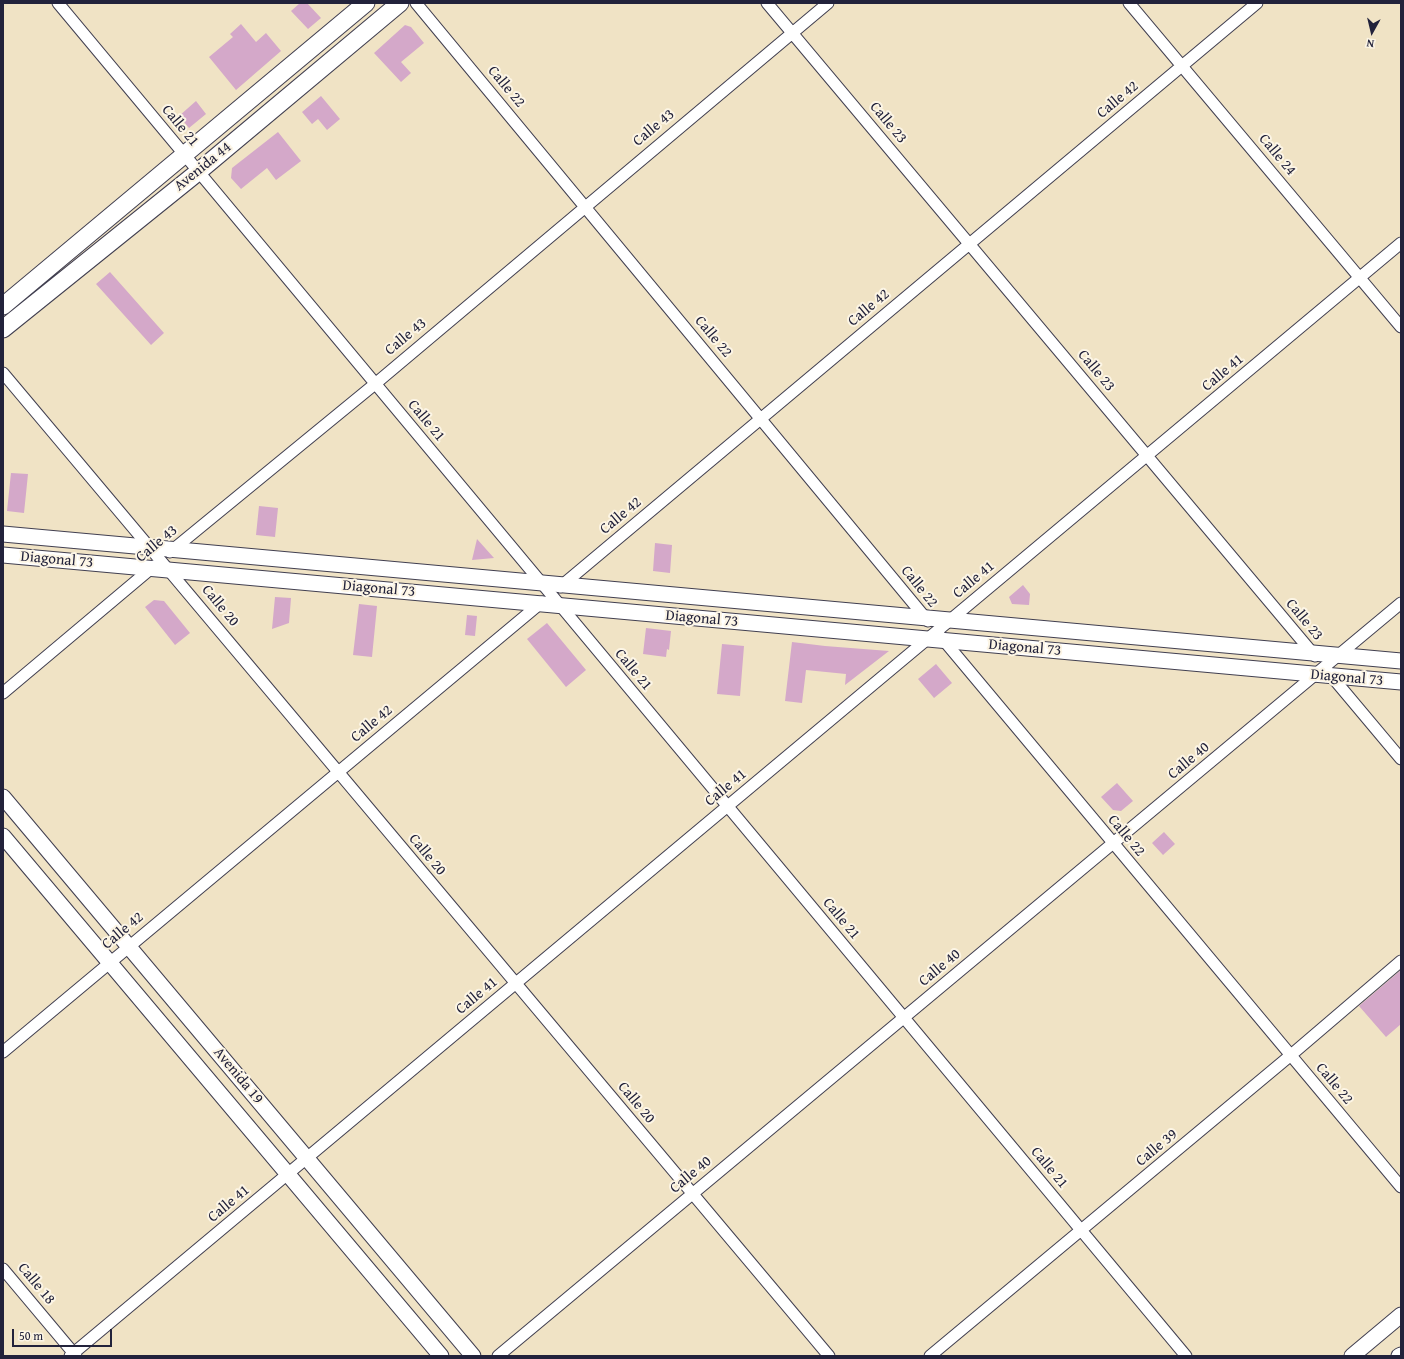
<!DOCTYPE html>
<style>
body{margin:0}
#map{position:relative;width:1404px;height:1359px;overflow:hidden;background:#f0e3c5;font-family:"Gentium Book Plus",serif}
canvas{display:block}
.frame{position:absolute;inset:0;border:4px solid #22223b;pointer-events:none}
.north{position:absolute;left:1352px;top:12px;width:40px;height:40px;-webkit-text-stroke:3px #fcf5e5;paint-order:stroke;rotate:188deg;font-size:11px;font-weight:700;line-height:16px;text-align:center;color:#22223b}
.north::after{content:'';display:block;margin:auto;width:14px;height:18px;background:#22223b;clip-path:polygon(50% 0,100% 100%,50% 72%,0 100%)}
.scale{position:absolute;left:12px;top:1329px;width:100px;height:18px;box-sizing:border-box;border:2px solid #22223b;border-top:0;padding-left:5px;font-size:12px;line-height:14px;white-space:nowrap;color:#22223b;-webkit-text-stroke:3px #fcf5e5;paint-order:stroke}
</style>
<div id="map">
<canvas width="1404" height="1359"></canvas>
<div class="frame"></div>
<div class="north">N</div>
<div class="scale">50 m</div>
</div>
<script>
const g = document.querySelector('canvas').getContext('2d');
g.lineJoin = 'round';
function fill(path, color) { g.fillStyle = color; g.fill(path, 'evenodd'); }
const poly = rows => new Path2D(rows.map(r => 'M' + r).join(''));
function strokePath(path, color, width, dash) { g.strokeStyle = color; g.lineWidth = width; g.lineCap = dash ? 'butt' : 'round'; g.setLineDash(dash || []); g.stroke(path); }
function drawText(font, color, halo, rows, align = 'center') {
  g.font = font + ' "Gentium Book Plus",serif'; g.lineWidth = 4; g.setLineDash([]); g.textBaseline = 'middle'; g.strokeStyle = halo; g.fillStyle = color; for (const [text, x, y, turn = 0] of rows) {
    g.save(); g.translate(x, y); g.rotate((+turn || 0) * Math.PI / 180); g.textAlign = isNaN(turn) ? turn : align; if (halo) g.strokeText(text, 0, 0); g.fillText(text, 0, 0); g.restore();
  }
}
const building = poly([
 [300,3,307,3,321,18,308,29,291,11],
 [241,24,256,42,266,33,281,51,236,90,209,57,233,37,230,34],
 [405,25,411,27,424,43,401,62,411,73,401,82,374,53],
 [321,96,340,119,327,130,318,119,312,124,302,112],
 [196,101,206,114,189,128,179,116],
 [278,132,301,161,276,180,267,168,241,189,231,178,232,168],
 [110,272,164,333,151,345,96,284],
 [11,473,28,474,24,513,7,511],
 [259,506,278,508,275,537,256,535],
 [477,539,494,558,472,560],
 [655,543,672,545,670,573,653,571],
 [1023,585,1030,594,1029,605,1012,604,1009,597],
 [275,597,291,598,289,623,272,629],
 [154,600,164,601,190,633,175,645,145,607],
 [359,604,377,606,372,657,353,655],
 [467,615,477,616,475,636,465,635],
 [547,623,586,670,566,687,527,639],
 [646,628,671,631,669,650,667,649,666,657,643,654],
 [792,642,825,646,889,651,845,685,846,674,806,670,802,703,785,701],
 [722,644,744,646,740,696,717,694],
 [936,664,952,683,934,698,918,679],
 [1117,783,1133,801,1121,811,1113,810,1101,797],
 [1164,832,1175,844,1163,855,1152,843],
 [1401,970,1401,1024,1386,1037,1359,1006]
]);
const street = poly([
 [58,3,1186,1356],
 [416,3,928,621],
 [767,3,1315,656],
 [1129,3,1401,327],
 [3,373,829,1356],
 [170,552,375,384,828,3],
 [560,587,1257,3],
 [941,637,1401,1187],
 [1328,672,1401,759],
 [3,693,154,566],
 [3,1052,542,602],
 [3,1269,76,1356],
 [70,1356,1401,243],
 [498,1356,1401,603],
 [930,1356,1291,1055,1401,961]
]);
const secondary = poly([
 [3,534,1401,661],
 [3,555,1401,682],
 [3,797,473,1356],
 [3,836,441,1356],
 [1352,1356,1401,1315],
 [1399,1356,1401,1355]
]);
const primary = poly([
 [3,306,366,3],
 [3,329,198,172,400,3]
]);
const streetNames = [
 ["Calle 22",506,87,50],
 ["Calle 42",1118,100,-40],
 ["Calle 23",888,123,50],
 ["Calle 21",180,126,50],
 ["Calle 43",654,128,-40],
 ["Calle 24",1277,155,50],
 ["Avenida 44",203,167,-39],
 ["Calle 42",869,308,-40],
 ["Calle 43",406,337,-40],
 ["Calle 22",713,337,50],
 ["Calle 23",1096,371,50],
 ["Calle 41",1223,373,-40],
 ["Calle 21",426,421,50],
 ["Calle 42",621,516,-40],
 ["Calle 43",157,544,-40],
 ["Diagonal 73",57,560,5],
 ["Calle 41",974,580,-40],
 ["Calle 22",919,587,51],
 ["Diagonal 73",379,589,5],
 ["Calle 20",220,606,50],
 ["Diagonal 73",702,619,5],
 ["Calle 23",1304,620,50],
 ["Diagonal 73",1025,648,5],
 ["Calle 21",633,670,50],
 ["Diagonal 73",1347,678,5],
 ["Calle 42",372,724,-40],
 ["Calle 40",1189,761,-40],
 ["Calle 41",726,788,-40],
 ["Calle 22",1126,836,50],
 ["Calle 20",427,855,50],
 ["Calle 21",841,919,50],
 ["Calle 42",123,931,-40],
 ["Calle 40",940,968,-40],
 ["Calle 41",477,996,-40],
 ["Avenida 19",238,1076,50],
 ["Calle 22",1334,1084,50],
 ["Calle 20",636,1103,50],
 ["Calle 39",1157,1148,-40],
 ["Calle 21",1049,1168,50],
 ["Calle 40",691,1175,-40],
 ["Calle 41",229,1204,-40],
 ["Calle 18",36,1284,50]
];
fill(building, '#d4a8c9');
strokePath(street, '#413f50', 13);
strokePath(secondary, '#413f50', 17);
strokePath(primary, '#413f50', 19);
strokePath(street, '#fff', 11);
strokePath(secondary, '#fff', 15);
strokePath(primary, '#fff', 17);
drawText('15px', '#22223b', '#fcf5e5', streetNames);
</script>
